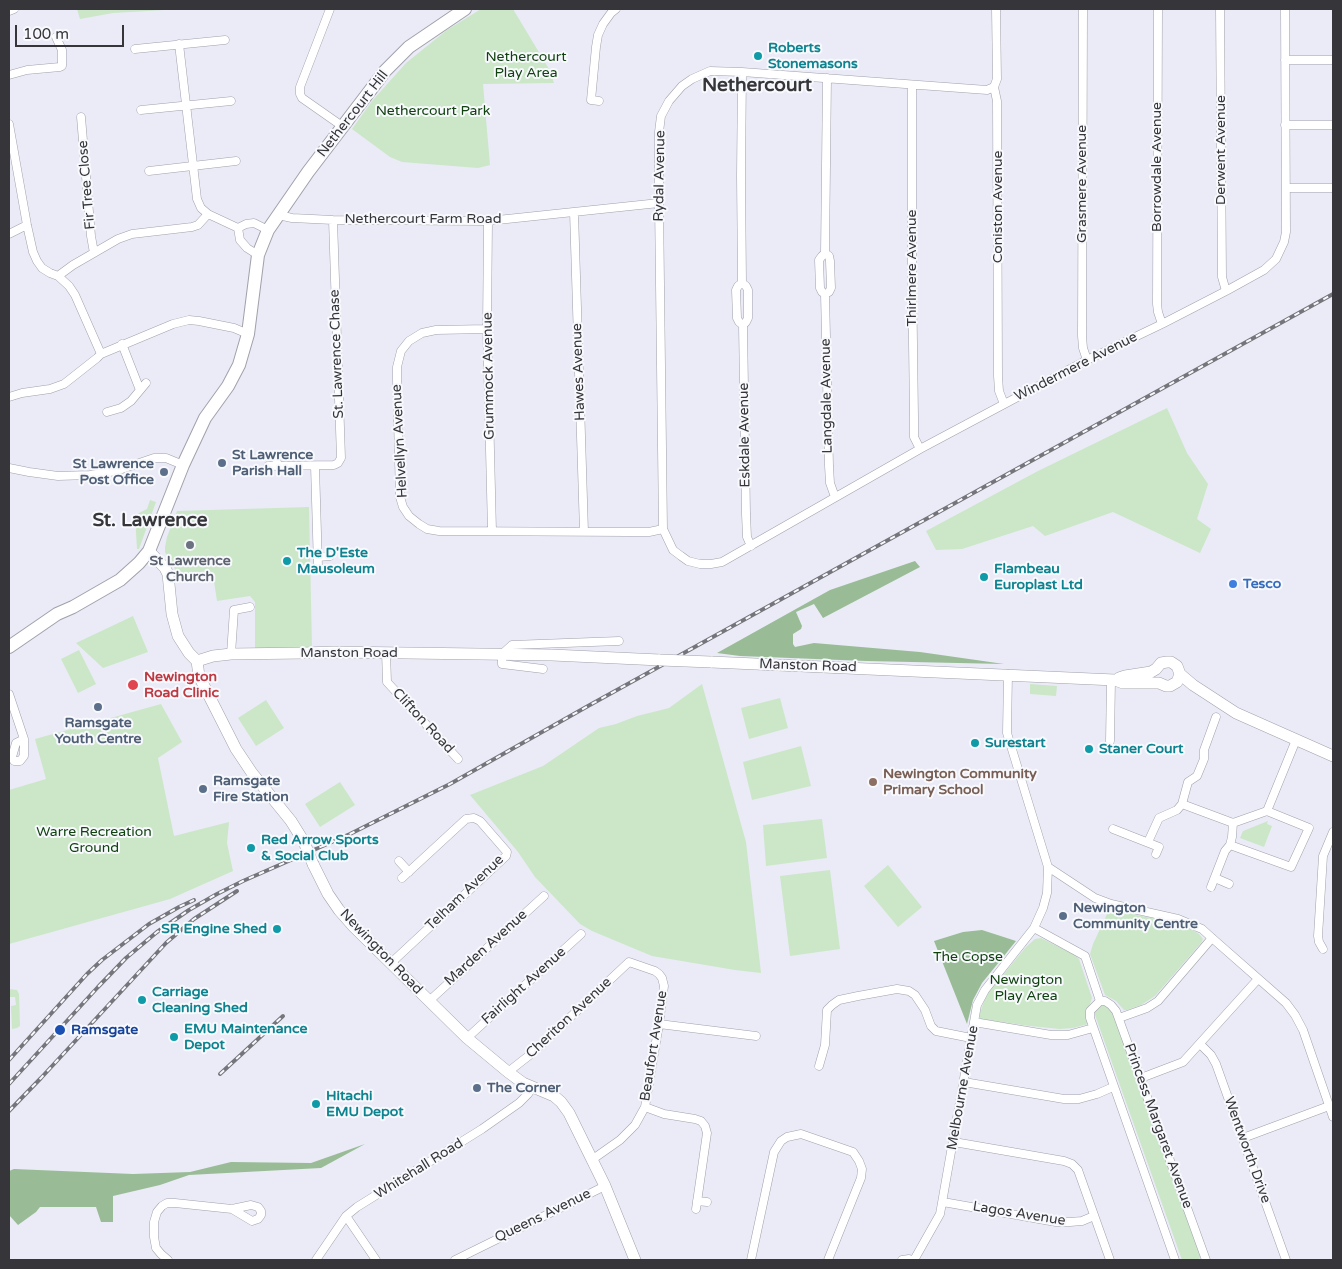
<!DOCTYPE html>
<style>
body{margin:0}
#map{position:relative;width:1342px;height:1269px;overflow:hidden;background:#eaebf6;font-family:"Varela Round",sans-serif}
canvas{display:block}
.frame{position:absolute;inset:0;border:10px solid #36363a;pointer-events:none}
.scale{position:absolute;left:15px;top:25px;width:109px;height:22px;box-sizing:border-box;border:2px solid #36363a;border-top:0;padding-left:6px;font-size:15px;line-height:18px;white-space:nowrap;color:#36363a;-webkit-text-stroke:4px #f8f9fd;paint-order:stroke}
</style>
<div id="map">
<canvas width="1342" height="1269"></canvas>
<div class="frame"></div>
<div class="scale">100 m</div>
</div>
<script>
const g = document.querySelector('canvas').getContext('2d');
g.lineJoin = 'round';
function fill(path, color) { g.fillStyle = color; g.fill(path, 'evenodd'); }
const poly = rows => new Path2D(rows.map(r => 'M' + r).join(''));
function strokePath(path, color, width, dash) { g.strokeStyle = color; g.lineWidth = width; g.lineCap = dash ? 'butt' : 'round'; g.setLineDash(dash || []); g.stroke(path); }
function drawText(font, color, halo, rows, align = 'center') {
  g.font = font + ' "Varela Round",sans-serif'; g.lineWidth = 4; g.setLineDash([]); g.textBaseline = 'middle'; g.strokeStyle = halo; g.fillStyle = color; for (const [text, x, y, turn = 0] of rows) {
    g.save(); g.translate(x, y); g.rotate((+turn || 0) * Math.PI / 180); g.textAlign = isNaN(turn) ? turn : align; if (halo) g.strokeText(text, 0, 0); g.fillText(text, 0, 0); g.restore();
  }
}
const green = poly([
 [77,9,182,9,113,13,80,19],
 [481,9,513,9,549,69,554,83,483,84,490,165,478,168,402,162,390,157,352,129,372,101,406,63,447,30],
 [1167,408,1187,453,1208,484,1197,519,1211,529,1200,553,1113,512,1045,536,1033,526,962,549,936,550,926,531,1038,471],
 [150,500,156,502,139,549,137,549,135,515,147,509],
 [309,507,312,648,255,649,255,602,250,596,217,601,213,575,176,581,175,569,169,560,165,552,165,547,167,537,177,511],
 [133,616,148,652,103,668,76,643],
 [79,650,96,684,78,693,61,659],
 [702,684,746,842,761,973,735,970,652,956,592,931,580,924,535,877,518,852,470,795,543,766,599,728,616,724,637,716,669,708],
 [1030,684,1057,686,1056,696,1030,694],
 [780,698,788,728,749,739,741,708],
 [266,700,284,728,256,746,238,718],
 [161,704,182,742,158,758,174,836,229,822,227,843,233,871,170,899,9,944,9,790,46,779,35,739],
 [801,746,811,786,752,800,743,762],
 [340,782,355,805,320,827,305,804],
 [822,819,827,858,766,866,763,825],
 [1268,821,1267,824,1272,826,1264,847,1240,838,1243,831],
 [888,865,922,907,898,927,864,886],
 [830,870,840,949,790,956,780,876],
 [1114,910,1184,925,1199,934,1203,939,1201,943,1155,996,1141,1005,1127,1010,1124,1010,1116,1001,1105,995,1090,954,1093,944,1107,914],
 [1041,938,1075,955,1079,959,1092,998,1088,1010,1088,1024,1073,1028,1060,1029,1030,1026,981,1019,979,1016,984,1001,988,993,1026,947,1035,939],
 [9,989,17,990,19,994,20,1026,17,1028,12,1029,11,1006,16,1005,15,997,9,997],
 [1105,1004,1112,1008,1201,1256,1199,1259,1182,1260,1095,1015,1095,1011,1098,1008]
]);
const forest = poly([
 [915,561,920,567,823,618,814,604,796,612,802,626,801,629,793,634,793,644,795,647,814,643,920,652,1004,664,866,661,740,656,717,653,830,590],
 [982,930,1016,941,982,983,973,1000,967,1024,934,941,963,932],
 [365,1144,321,1168,189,1175,160,1185,113,1196,113,1222,101,1222,96,1207,40,1207,36,1212,18,1225,9,1215,9,1171,14,1169,133,1174,190,1172,231,1162,311,1163]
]);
const minor = poly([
 [330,9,300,87,300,94,302,98,342,126],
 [996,9,997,79,994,87,997,101,998,376,999,391,1004,404],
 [1083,9,1082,336,1083,348,1087,360],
 [1158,9,1157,304,1158,312,1162,324],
 [1220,9,1222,277,1226,291],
 [9,11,14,9],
 [179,44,197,199,201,208,208,214,238,228],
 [135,49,225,40],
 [1285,60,1333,60],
 [9,75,27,70,60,67,62,66,62,50,56,37],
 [912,85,912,270,914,416,914,437,920,449],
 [994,87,987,90,742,72,710,71,692,79,682,86,669,101,661,116,659,132,659,203,663,529,673,550,681,556,688,561,700,564,711,564,722,562,920,449,1087,360,1162,324,1226,291,1264,270,1276,259,1284,242,1286,232,1285,9],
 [599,101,591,100,596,47,598,35,603,24,611,13,616,9],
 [141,110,231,101],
 [81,117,91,236,94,253],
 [9,124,27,225,33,252,37,261,42,268,50,273,58,276,69,286,75,295,101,354],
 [1285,125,1333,125],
 [149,171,236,161],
 [1286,188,1333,188],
 [574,212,584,532],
 [278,215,292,218,333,220,488,221,659,203],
 [488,221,487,329,492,531],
 [238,228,240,240,247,248,258,255],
 [238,228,246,224,254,223,268,230],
 [9,234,27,225],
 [825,253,827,78],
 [58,276,73,265,118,239,132,234,192,227,198,225,208,214],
 [742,283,738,286,736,290,737,318,739,322,743,325,746,322,748,318,748,290,746,286,742,283,741,176,742,72],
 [825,294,829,292,831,288,830,261,829,256,825,253,822,256,819,260,820,288,822,292,825,294,829,466,830,483,835,497],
 [743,325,746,514,747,537,751,546],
 [487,329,436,330,422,333,409,341,401,351,397,367,397,380,400,497,403,507,409,516,419,524,427,529,439,531,629,532,649,532,663,529],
 [122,344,140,390],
 [9,397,22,393,50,389,64,384,97,358,101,354,173,324,189,320,199,321,234,328,248,334],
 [107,412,121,408,131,401,146,383],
 [276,455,277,465],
 [268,466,334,465,338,463,341,458,333,220],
 [315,466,318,567],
 [9,468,29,472,58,476,90,475,116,471,154,458,166,458,183,465],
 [318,557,330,556],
 [386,652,387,682,458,759],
 [231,654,234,610,250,607],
 [543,669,502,664,502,654,512,645,619,641],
 [9,694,24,739,24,756,20,761,14,761,12,757,16,743,24,739],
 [1216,717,1204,750,1204,759,1197,776,1188,782,1182,804,1233,823,1267,811,1296,740],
 [1110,741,1111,680],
 [1113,829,1159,847,1156,854],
 [1148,842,1159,818,1177,810,1182,804],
 [1230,845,1291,867,1309,828,1267,811],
 [399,861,409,872],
 [1048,867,1095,898,1111,904,1178,919,1202,929,1212,938,1286,1003,1295,1015,1303,1030,1333,1117],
 [1215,878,1229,884],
 [1211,887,1225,851,1230,845,1232,837,1233,823],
 [1034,928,1085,956,1100,1001],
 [1323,949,1319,942,1318,936,1323,856,1333,832],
 [391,963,506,856,507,852,480,821,474,818,466,819,402,878],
 [429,1001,544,896],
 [1119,1018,1147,1008,1158,1001,1212,938],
 [974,1022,1051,1035,1068,1035,1093,1028],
 [659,1024,756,1036],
 [467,1038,581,934],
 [1200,1044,1211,1055,1216,1064,1286,1260],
 [819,1066,825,1045,827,1010,832,1005,839,1000,858,996,897,989,909,991,915,995,925,1010,931,1026,936,1031,971,1038],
 [508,1072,531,1054,629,962,655,971,659,974,662,978,664,986,659,1024,645,1107,635,1125,620,1140,593,1159],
 [1141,1078,1183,1062,1258,979],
 [964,1082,1064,1099,1079,1099,1097,1094,1113,1087],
 [645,1107,664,1114,695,1119,701,1121,705,1126,707,1133,696,1209],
 [1243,1138,1329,1106],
 [954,1142,1064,1161,1072,1164,1078,1170,1110,1260],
 [697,1201,707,1202],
 [943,1202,1056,1222,1070,1222,1082,1221,1094,1216],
 [346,1216,376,1260],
 [168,1260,161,1254,156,1248,154,1237,154,1222,157,1212,162,1206,167,1203,175,1203,232,1209,251,1205,258,1207,261,1211,261,1215,258,1219,252,1221,232,1209],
 [316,1260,346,1216,357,1207,482,1129,519,1103,528,1094,532,1088],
 [455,1260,605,1186],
 [751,1260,774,1152,781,1141,787,1137,801,1134,853,1152,859,1161,862,1169,861,1178,828,1260],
 [902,1260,909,1259,912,1260],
 [914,1260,940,1214,977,1005,985,990,1034,928,1043,908,1047,893,1048,867,1007,733,1008,674],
 [1175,1260,1090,1018,1090,1011,1100,1001,1105,1001,1111,1005,1116,1011,1206,1260]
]);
const secondary = poly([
 [149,551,165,568,168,574,172,614,178,636,189,653,197,661,199,676,236,749,252,773,291,821,304,842],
 [197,661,213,656,231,654,304,653,334,652,552,655,660,660],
 [711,662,1115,680,1123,683,1159,683,1166,686,1170,686,1177,682,1180,674],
 [1119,678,1125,676,1151,672,1156,669,1161,663,1167,662,1171,662,1177,666,1180,674,1193,685,1236,713,1333,756],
 [313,864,328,894,339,910,354,927,467,1038,508,1072,523,1083,554,1096,561,1102,569,1113,605,1186,635,1260]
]);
const primary = poly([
 [9,647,57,614,73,607,120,580,139,563,149,551,183,465,205,418,228,386,239,365,248,334,258,255,268,230,308,172,385,71,409,47,465,9]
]);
const rail = poly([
 [9,1060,87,974,102,960,149,924,179,907,194,900],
 [220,1074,283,1016],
 [9,1084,98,987,126,958,157,932,189,910,217,894,243,881,350,834,450,784,588,706,1333,294],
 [9,1111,41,1078,166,943,194,919,237,891]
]);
const secondaryBridge = poly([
 [660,660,711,662],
 [304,842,313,864]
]);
const markers = [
 [758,56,5,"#0f9aa8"],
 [222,463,5,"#5c6f8a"],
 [164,472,5,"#5c6f8a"],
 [190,545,5,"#6b7280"],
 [287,561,5,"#0f9aa8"],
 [984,577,5,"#0f9aa8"],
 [1233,584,5,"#3f7fe0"],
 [133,685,6,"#e0444e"],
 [98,707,5,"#5c6f8a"],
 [975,743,5,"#0f9aa8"],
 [1089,749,5,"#0f9aa8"],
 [873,782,5,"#8d6e63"],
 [203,789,5,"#5c6f8a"],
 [251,848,5,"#0f9aa8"],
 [1063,916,5,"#5c6f8a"],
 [277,929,5,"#0f9aa8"],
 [142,1000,5,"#0f9aa8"],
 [60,1030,6,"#1a4fb4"],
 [174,1037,5,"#0f9aa8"],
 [477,1088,5,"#5c6f8a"],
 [316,1104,5,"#0f9aa8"]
];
const cultureNames = [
 ["Roberts",768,48],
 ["Stonemasons",768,64],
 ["The D'Este",297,553],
 ["Mausoleum",297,569],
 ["Flambeau",994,569],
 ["Europlast Ltd",994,585],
 ["Surestart",985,743],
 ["Staner Court",1099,749],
 ["Red Arrow Sports",261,840],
 ["& Social Club",261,856],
 ["SR Engine Shed",267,929,"right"],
 ["Carriage",152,992],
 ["Cleaning Shed",152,1008],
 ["EMU Maintenance",184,1029],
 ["Depot",184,1045],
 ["Hitachi",326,1096],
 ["EMU Depot",326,1112]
];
const parkNames = [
 ["Nethercourt",526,57],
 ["Play Area",526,73],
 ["Nethercourt Park",433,111],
 ["Warre Recreation",94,832],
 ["Ground",94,848],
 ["The Copse",968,957],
 ["Newington",1026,980],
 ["Play Area",1026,996]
];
const streetNames = [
 ["Nethercourt Hill",353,114,-52],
 ["Derwent Avenue",1221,150,-90],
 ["Borrowdale Avenue",1157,167,-90],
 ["Rydal Avenue",660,176,-89],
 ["Grasmere Avenue",1082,184,-90],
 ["Fir Tree Close",87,185,-95],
 ["Coniston Avenue",998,207,-90],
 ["Nethercourt Farm Road",423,219],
 ["Thirlmere Avenue",912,268,-90],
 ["St. Lawrence Chase",337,354,-92],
 ["Windermere Avenue",1076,367,-27],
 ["Hawes Avenue",579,372,-92],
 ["Grummock Avenue",489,376,-91],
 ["Langdale Avenue",827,396,-91],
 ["Eskdale Avenue",745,435,-91],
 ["Helvellyn Avenue",400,441,-93],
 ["Manston Road",349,653],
 ["Manston Road",808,666,2],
 ["Clifton Road",423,721,47],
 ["Telham Avenue",465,893,-44],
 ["Marden Avenue",486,948,-42],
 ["Newington Road",381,952,46],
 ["Fairlight Avenue",524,986,-42],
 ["Cheriton Avenue",569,1018,-43],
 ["Beaufort Avenue",654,1046,-81],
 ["Melbourne Avenue",963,1088,-80],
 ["Princess Margaret Avenue",1158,1126,70],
 ["Wentworth Drive",1247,1150,70],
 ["Whitehall Road",419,1169,-32],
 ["Lagos Avenue",1019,1214,9],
 ["Queens Avenue",543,1216,-26]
];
const serviceNames = [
 ["St Lawrence",232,455],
 ["Parish Hall",232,471],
 ["St Lawrence",154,464,"right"],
 ["Post Office",154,480,"right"],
 ["Ramsgate",98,723,"center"],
 ["Youth Centre",98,739,"center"],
 ["Ramsgate",213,781],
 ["Fire Station",213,797],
 ["Newington",1073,908],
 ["Community Centre",1073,924],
 ["The Corner",487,1088]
];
const worshipNames = [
 ["St Lawrence",190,561],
 ["Church",190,577]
];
const shopNames = [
 ["Tesco",1243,584]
];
const healthNames = [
 ["Newington",144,677],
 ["Road Clinic",144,693]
];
const educationNames = [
 ["Newington Community",883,774],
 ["Primary School",883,790]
];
const transitNames = [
 ["Ramsgate",71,1030]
];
const districtNames = [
 ["Nethercourt",757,86],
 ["St. Lawrence",150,521]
];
fill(green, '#cbe7c8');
fill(forest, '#99bc96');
strokePath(minor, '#a0a1ab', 9);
strokePath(secondary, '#a0a1ab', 12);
strokePath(primary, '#a0a1ab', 14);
strokePath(minor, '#fff', 8);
strokePath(secondary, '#fff', 11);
strokePath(primary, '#fff', 12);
strokePath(rail, '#75757c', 4);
strokePath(rail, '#f8f9fd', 2, [5.5]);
strokePath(secondaryBridge, '#a0a1ab', 12, []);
strokePath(secondaryBridge, '#fff', 11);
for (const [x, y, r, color] of markers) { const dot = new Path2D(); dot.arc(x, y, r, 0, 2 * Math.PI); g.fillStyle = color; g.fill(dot); strokePath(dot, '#f8f9fd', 2); }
drawText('bold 14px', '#0d838f', '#f8f9fd', cultureNames, 'left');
drawText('14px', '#104210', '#f8f9fd', parkNames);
drawText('14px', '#36363a', '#f8f9fd', streetNames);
drawText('bold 14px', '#4e5e75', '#f8f9fd', serviceNames, 'left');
drawText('bold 14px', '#5b616d', '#f8f9fd', worshipNames);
drawText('bold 14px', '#366cbe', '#f8f9fd', shopNames, 'left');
drawText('bold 14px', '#be3a42', '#f8f9fd', healthNames, 'left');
drawText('bold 14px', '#785e54', '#f8f9fd', educationNames, 'left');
drawText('bold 14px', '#164399', '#f8f9fd', transitNames, 'left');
drawText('bold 19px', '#36363a', '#f8f9fd', districtNames);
</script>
